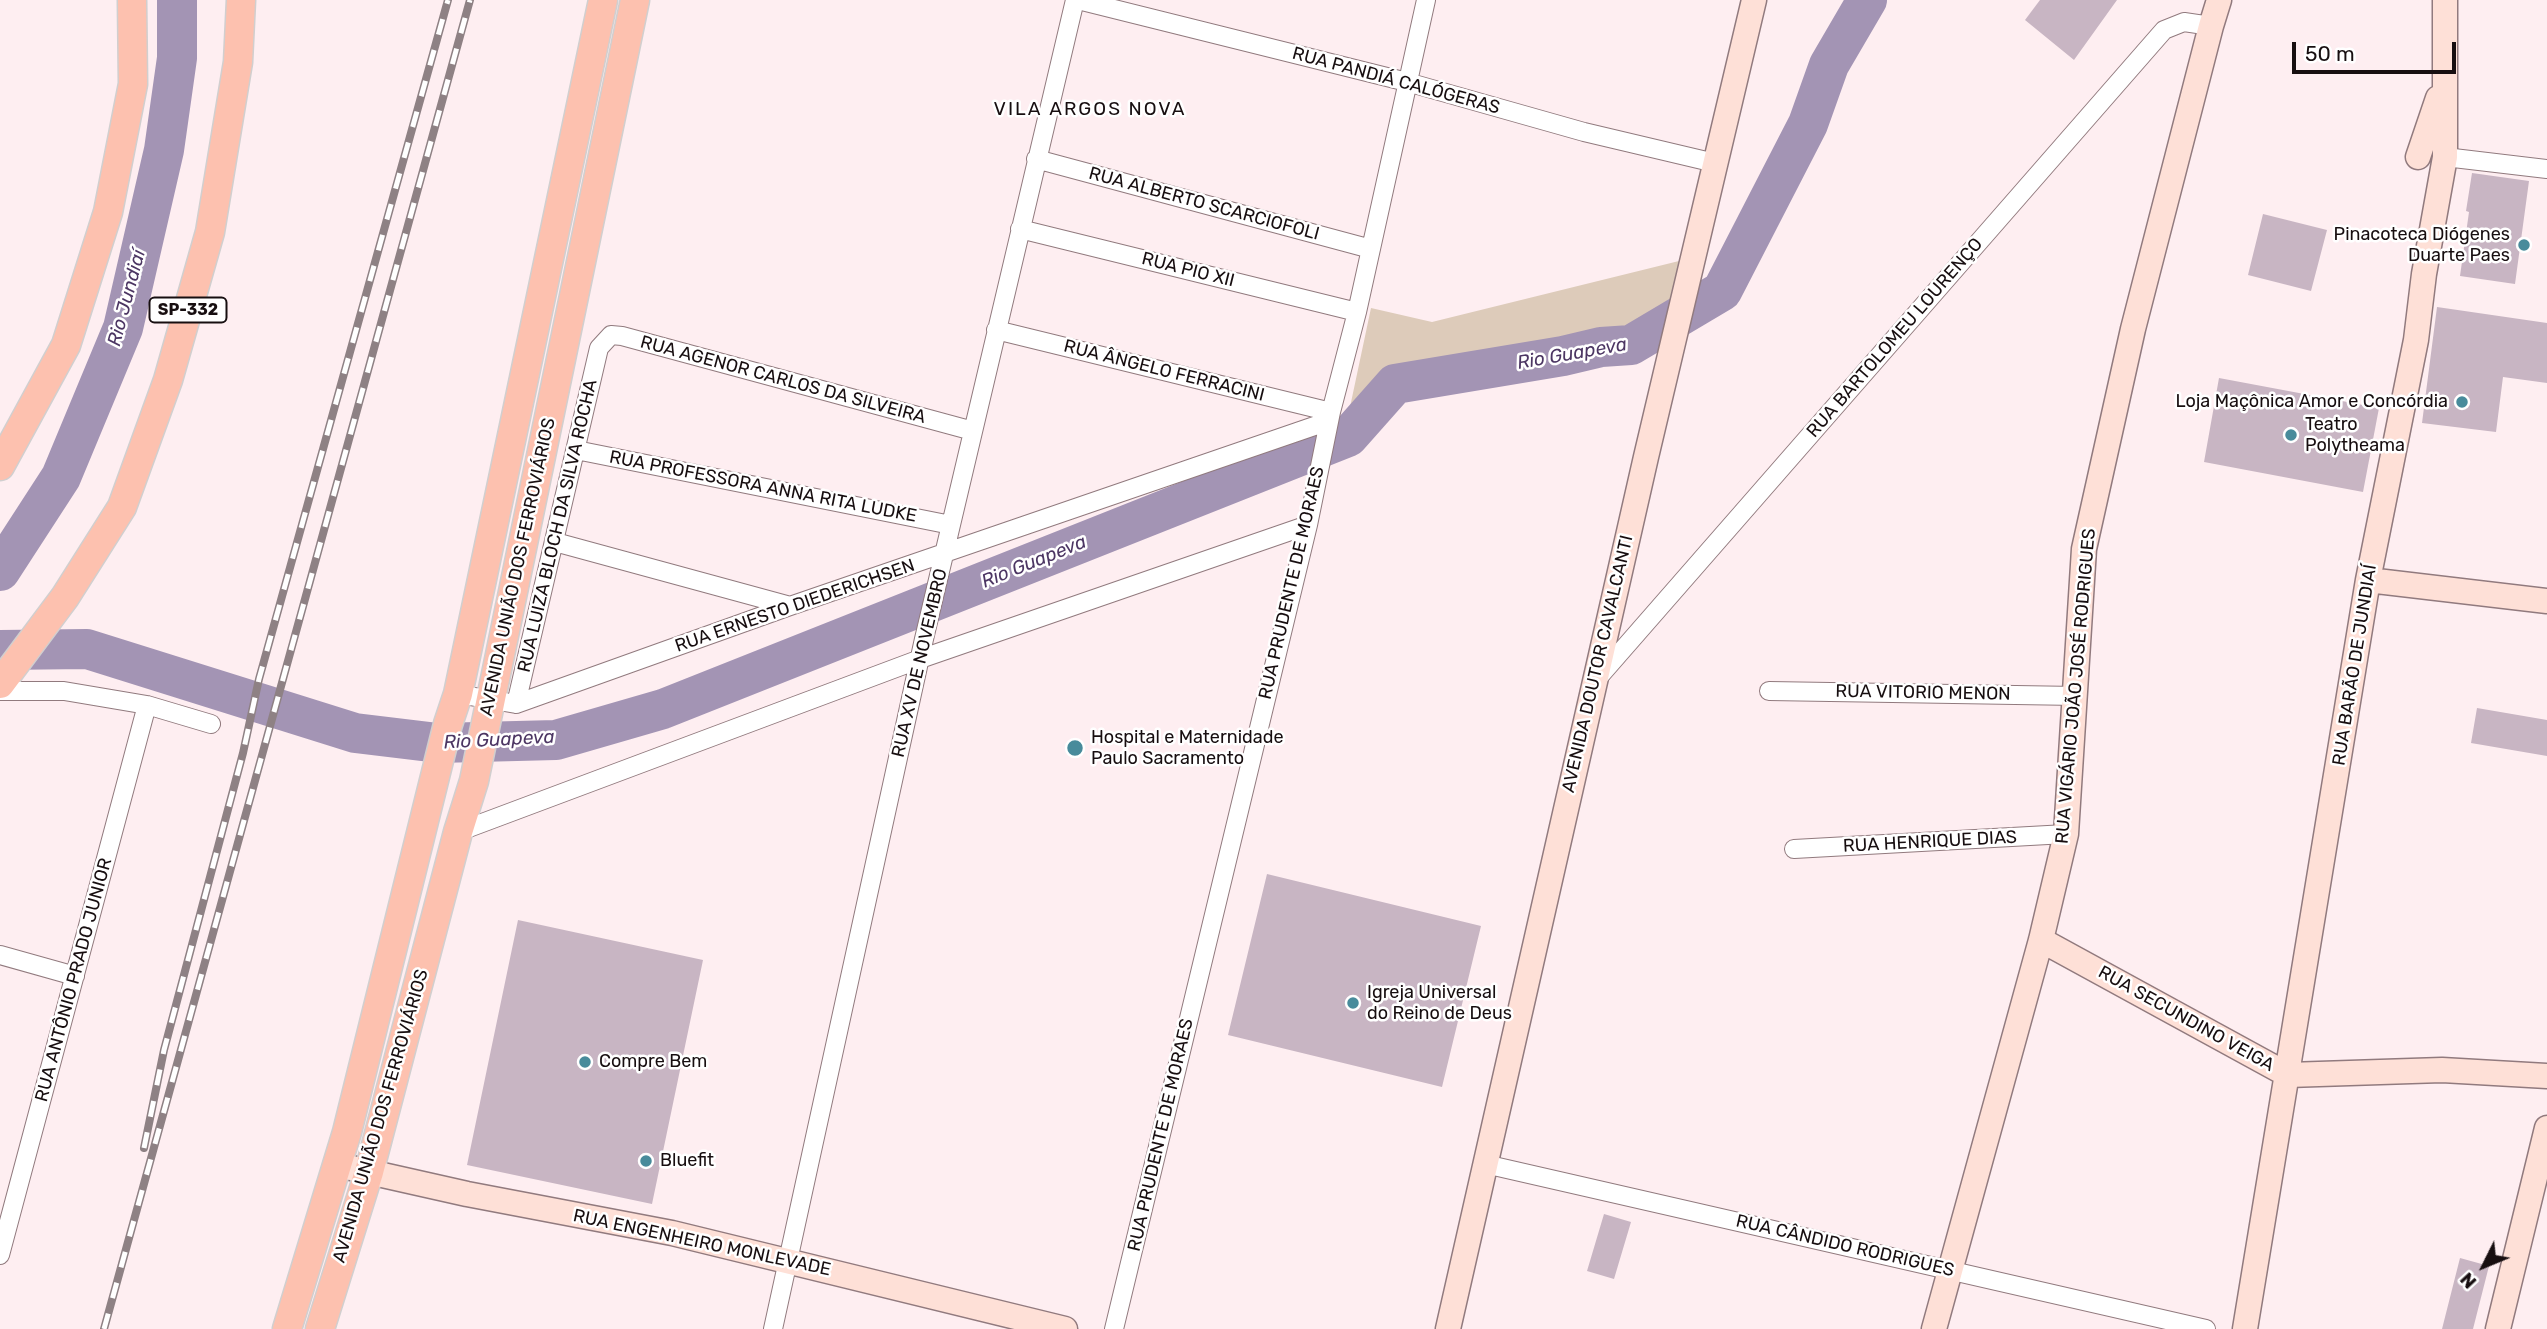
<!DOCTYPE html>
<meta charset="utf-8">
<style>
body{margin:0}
#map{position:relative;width:2547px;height:1329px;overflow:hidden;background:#feeef1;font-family:Rubik,sans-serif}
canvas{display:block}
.north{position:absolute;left:2449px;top:1231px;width:70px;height:70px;-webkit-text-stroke:5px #fff;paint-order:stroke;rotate:227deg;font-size:19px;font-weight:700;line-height:28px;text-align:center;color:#170e10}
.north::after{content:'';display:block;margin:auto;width:24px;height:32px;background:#170e10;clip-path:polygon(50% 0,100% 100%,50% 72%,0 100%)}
.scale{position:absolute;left:2292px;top:42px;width:164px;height:32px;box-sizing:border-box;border:4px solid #170e10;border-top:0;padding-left:9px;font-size:21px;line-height:24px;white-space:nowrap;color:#170e10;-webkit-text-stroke:5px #fff;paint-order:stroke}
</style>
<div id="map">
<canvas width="2547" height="1329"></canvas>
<div class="north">N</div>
<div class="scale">50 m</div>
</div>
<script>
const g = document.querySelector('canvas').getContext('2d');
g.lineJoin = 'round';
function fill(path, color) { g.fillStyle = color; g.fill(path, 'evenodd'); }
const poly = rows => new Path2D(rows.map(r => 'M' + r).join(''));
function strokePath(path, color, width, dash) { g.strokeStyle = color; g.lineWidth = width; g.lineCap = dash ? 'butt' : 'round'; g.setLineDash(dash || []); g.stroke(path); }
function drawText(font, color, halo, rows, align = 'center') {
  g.font = font + ' Rubik,sans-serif'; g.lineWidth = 5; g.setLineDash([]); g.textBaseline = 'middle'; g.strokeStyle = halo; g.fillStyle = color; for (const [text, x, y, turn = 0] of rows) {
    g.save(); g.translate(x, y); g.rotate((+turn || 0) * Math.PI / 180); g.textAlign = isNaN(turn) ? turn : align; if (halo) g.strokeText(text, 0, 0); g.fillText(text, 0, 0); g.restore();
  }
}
const green = poly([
 [1679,261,1672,306,1609,334,1461,358,1384,378,1346,426,1371,308,1432,322]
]);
const river = poly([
 [0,571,61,477,123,328,164,150,177,58,177,0],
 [0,650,87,649,355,733,438,743,556,740,663,709,1348,437,1395,384,1563,356,1601,347,1631,345,1722,291,1808,124,1829,65,1867,0]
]);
const building = poly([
 [2040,0,2117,0,2074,60,2025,20],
 [2472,173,2529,181,2515,284,2460,276,2469,212,2466,211],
 [2263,214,2327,230,2311,291,2248,275],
 [2437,307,2547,323,2547,383,2503,377,2496,432,2422,423],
 [2219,378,2379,408,2363,492,2204,462],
 [2477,708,2547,720,2547,756,2471,743],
 [1267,874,1481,926,1442,1087,1228,1035],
 [518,920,703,960,652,1204,467,1165],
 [1604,1214,1631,1222,1614,1279,1587,1271],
 [2460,1258,2489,1266,2473,1329,2442,1329]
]);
const street = poly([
 [1078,0,1407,82,1584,132,1715,163],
 [2445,157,2547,169],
 [1036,159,1371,249],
 [1020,229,1357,312],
 [996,330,1331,412],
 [576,450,951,525],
 [555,542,790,606],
 [1597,679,2164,30,2184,22,2211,26],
 [0,691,64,691,147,705,211,724],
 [1769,691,2077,696],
 [458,694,516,704,790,606,1329,421],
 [516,704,599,348,611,335,622,336,973,431],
 [458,832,920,659,1308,525],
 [1794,849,2066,834],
 [0,955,75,976],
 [1485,1164,2206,1329],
 [0,1255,147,705],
 [773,1329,924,639,1075,0],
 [1114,1329,1308,525,1331,412,1357,312,1426,0]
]);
const secondary = poly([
 [2418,157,2438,98],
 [2368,580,2547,601],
 [2041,940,2288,1075,2442,1070,2547,1076],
 [338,1165,467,1194,672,1233,1065,1329],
 [1448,1329,1646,457,1754,0],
 [1934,1329,2041,940,2066,834,2084,549,2133,329,2211,26,2219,0],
 [2245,1329,2368,580,2416,340,2424,274,2445,157,2445,0],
 [2498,1329,2547,1128]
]);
const primary = poly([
 [0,466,66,345,108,212,133,84,132,0],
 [0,684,65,597,122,507,168,380,210,232,238,62,241,0],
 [287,1329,347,1132,448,724,458,694,603,0],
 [320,1329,369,1172,458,832,474,781,635,0]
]);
const rail = poly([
 [144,1148,164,1050,243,753,259,679,448,0],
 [104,1329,470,0]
]);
const markers = [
 [2524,245,7,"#488b9b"],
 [2462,402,7,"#488b9b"],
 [2291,435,7,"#488b9b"],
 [1075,748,9,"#488b9b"],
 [1353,1003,7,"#488b9b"],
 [585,1062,7,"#488b9b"],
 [646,1161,7,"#488b9b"]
];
const shields = [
 [188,310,77]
];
const shieldNames = [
 ["SP-332",188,310]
];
const streetNames = [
 ["RUA PANDIÁ CALÓGERAS",1396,81,15],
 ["RUA ALBERTO SCARCIOFOLI",1204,204,15],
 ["RUA PIO XII",1188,270,14],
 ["RUA BARTOLOMEU LOURENÇO",1895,338,-49],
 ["RUA ÂNGELO FERRACINI",1164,371,14],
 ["RUA AGENOR CARLOS DA SILVEIRA",783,380,15],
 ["RUA PROFESSORA ANNA RITA LUDKE",763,487,11],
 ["RUA LUIZA BLOCH DA SILVA ROCHA",558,526,-77],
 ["AVENIDA UNIÃO DOS FERROVIÁRIOS",518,567,-78],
 ["RUA PRUDENTE DE MORAES",1292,583,-77],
 ["RUA ERNESTO DIEDERICHSEN",795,606,-19],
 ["RUA XV DE NOVEMBRO",920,663,-77],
 ["AVENIDA DOUTOR CAVALCANTI",1598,664,-77],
 ["RUA BARÃO DE JUNDIAÍ",2355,665,-81],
 ["RUA VIGÁRIO JOÃO JOSÉ RODRIGUES",2076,686,-85],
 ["RUA VITORIO MENON",1923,693,1],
 ["RUA HENRIQUE DIAS",1930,842,-3],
 ["RUA ANTÔNIO PRADO JUNIOR",74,980,-75],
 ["RUA SECUNDINO VEIGA",2186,1019,29],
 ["AVENIDA UNIÃO DOS FERROVIÁRIOS",381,1116,-74],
 ["RUA PRUDENTE DE MORAES",1161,1135,-77],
 ["RUA ENGENHEIRO MONLEVADE",702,1243,12],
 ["RUA CÂNDIDO RODRIGUES",1845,1246,13]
];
const poiNames = [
 ["Pinacoteca Diógenes",2510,235,"right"],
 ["Duarte Paes",2510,256,"right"],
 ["Loja Maçônica Amor e Concórdia",2448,402,"right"],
 ["Teatro",2305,425],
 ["Polytheama",2305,446],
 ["Hospital e Maternidade",1091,738],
 ["Paulo Sacramento",1091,759],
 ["Igreja Universal",1367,993],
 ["do Reino de Deus",1367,1014],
 ["Compre Bem",599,1062],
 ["Bluefit",660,1161]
];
const neighbourhoodNames = [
 ["VILA ARGOS NOVA",1090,110]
];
const waterNames = [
 ["Rio Jundiaí",127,298,-75],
 ["Rio Guapeva",1572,354,-10],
 ["Rio Guapeva",1034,562,-22],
 ["Rio Guapeva",499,740,-3]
];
fill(green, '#ddcbba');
strokePath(river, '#a394b4', 40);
fill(building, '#c8b5c3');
strokePath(street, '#917a7e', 20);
strokePath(secondary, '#917a7e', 27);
strokePath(primary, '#d1cfcf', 31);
strokePath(street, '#fff', 18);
strokePath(secondary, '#fee0d7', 24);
strokePath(primary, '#fdc1af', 28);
strokePath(rail, '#8e8184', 8);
strokePath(rail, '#fff', 5, [16]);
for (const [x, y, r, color] of markers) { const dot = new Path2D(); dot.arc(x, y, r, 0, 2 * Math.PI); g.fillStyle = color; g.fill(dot); strokePath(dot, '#fff', 2.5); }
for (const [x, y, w] of shields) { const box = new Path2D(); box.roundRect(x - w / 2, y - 12.5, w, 25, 5); g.fillStyle = '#fff'; g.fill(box); strokePath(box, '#170e10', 2); }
drawText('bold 16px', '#170e10', null, shieldNames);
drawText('18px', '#170e10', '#fff', streetNames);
drawText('18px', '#170e10', '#fff', poiNames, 'left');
g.letterSpacing = '2px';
drawText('19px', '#170e10', '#fff', neighbourhoodNames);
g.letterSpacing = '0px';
drawText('italic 19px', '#4c3663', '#fff', waterNames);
</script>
